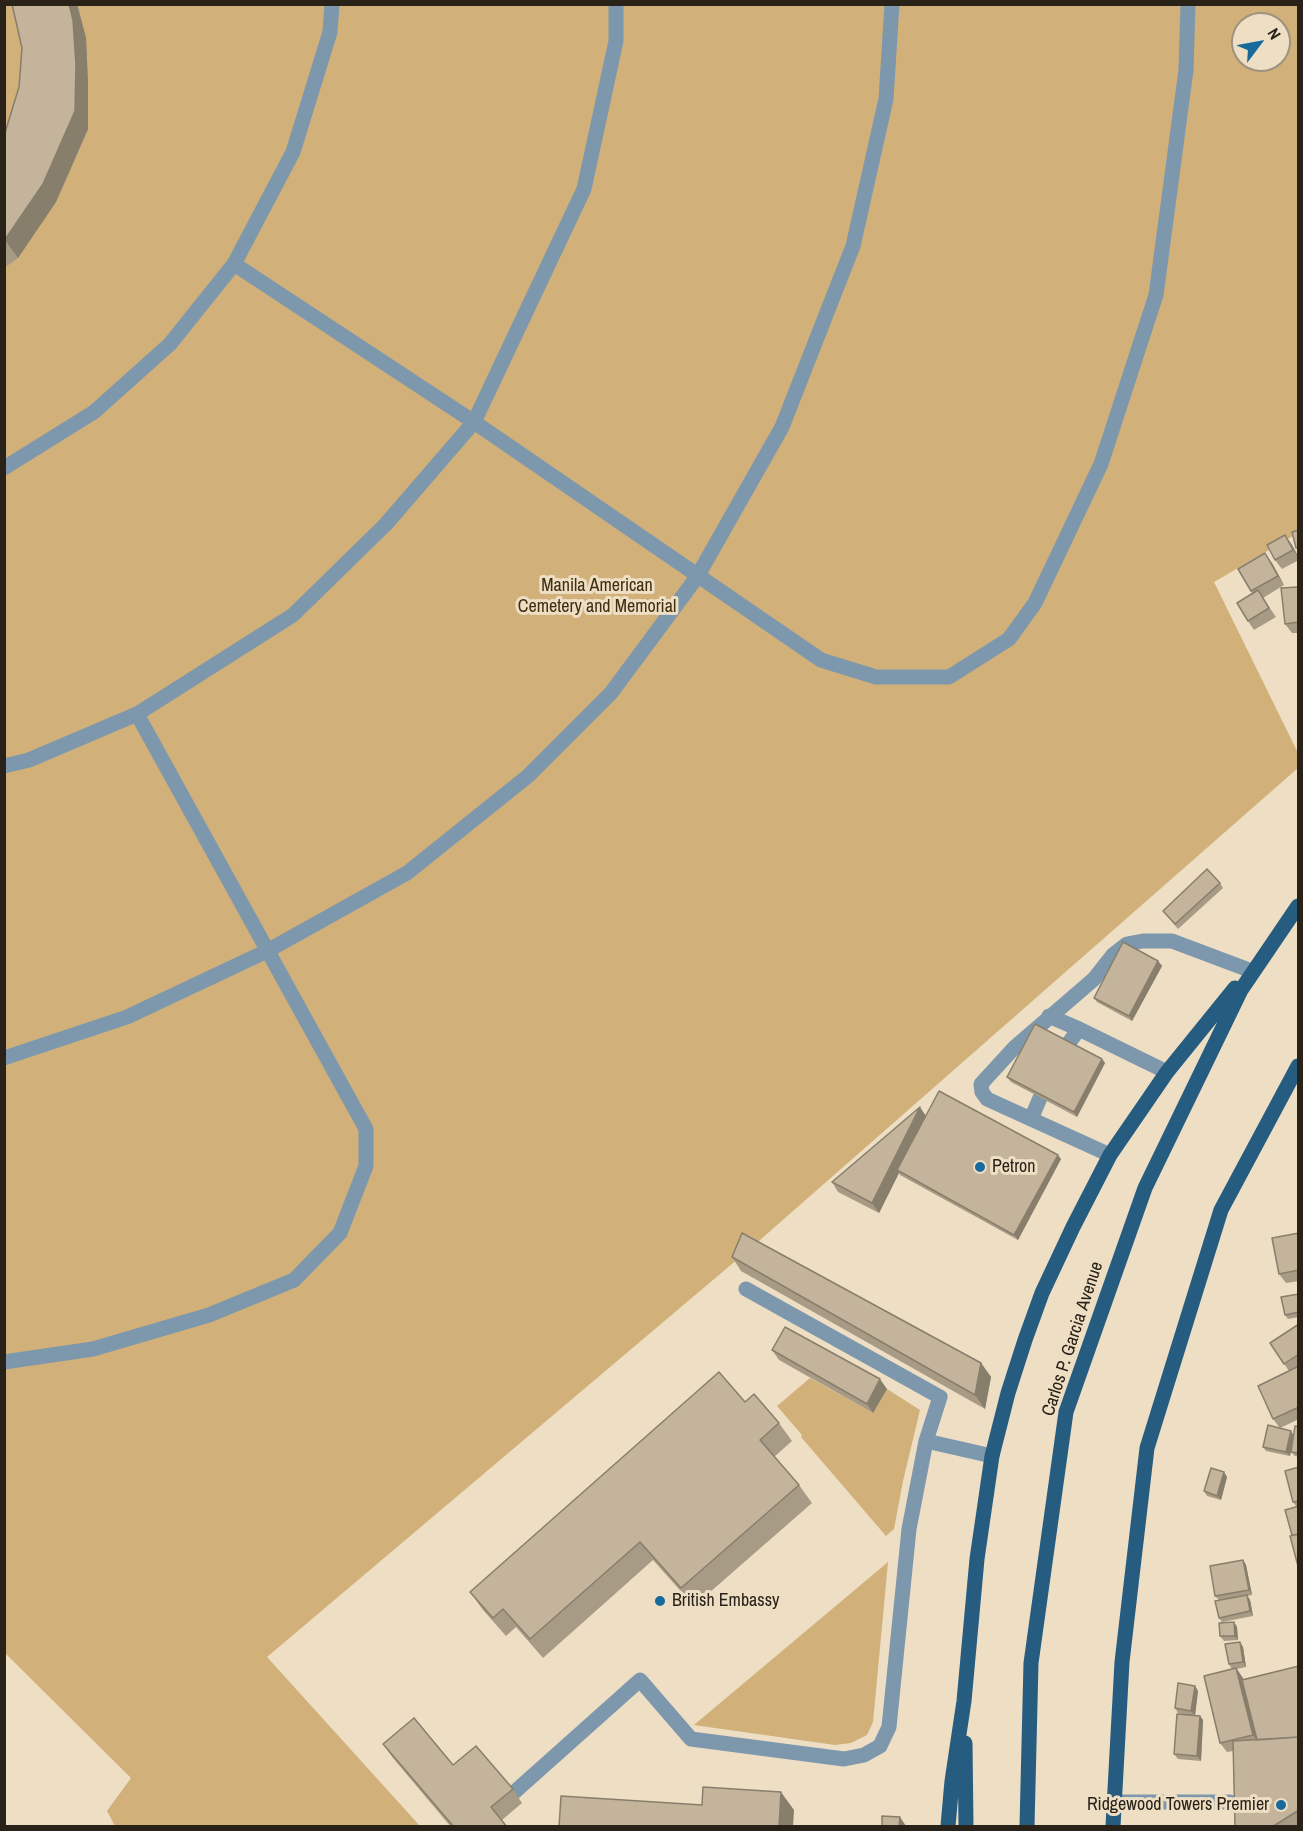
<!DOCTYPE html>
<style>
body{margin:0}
#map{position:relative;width:1303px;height:1831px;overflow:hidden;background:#eddec4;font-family:"Archivo Narrow",sans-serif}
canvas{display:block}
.frame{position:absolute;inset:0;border:6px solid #282218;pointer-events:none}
.north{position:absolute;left:1231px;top:12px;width:60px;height:60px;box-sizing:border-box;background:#eddec4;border:2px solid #9e937f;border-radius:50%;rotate:58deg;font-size:16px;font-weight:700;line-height:24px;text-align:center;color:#282218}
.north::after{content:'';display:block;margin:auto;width:21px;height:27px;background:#176a9b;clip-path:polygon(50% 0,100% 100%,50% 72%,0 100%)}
</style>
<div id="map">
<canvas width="1303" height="1831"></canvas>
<div class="frame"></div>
<div class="north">N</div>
</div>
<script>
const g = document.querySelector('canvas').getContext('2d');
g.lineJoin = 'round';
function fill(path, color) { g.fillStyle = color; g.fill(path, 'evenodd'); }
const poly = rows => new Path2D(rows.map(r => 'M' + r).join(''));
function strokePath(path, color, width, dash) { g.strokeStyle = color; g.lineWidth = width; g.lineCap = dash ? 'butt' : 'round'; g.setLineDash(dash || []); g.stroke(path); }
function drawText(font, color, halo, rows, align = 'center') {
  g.font = font + ' "Archivo Narrow",sans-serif'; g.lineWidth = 6; g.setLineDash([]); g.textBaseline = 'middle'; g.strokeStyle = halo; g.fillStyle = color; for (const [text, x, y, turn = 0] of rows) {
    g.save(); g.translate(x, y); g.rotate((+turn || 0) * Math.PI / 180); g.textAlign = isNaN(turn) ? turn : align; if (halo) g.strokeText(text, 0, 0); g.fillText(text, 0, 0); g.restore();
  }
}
const green = poly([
 [4,5,1298,5,1298,533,1214,582,1298,753,1298,768,752,1247,267,1657,420,1826,115,1826,107,1811,131,1778,5,1653],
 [1243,24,1279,24,1279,60,1243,60],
 [810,1378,873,1413,887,1389,920,1410,903,1481,894,1529,886,1536,801,1437,802,1435,777,1406],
 [888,1562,873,1722,867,1735,851,1743,835,1745,694,1725]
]);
const minor = poly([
 [234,264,474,422,821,660,876,677,949,677,1009,639,1035,603,1101,464,1156,295,1186,70,1188,4],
 [4,468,94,412,170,344,234,264,293,152,330,32,332,4],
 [4,766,29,760,137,714,293,615,386,524,474,422,584,189,616,41,616,4],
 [1049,1016,1079,1029],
 [1068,1044,1079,1029,1167,1072],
 [4,1058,127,1017,267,951,407,873,528,776,611,693,697,577,782,427,853,246,886,99,892,4],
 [1031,1119,1040,1098],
 [1110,1155,987,1099,982,1092,981,1084,1014,1048,1094,979,1113,955,1127,944,1143,941,1172,941,1249,970],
 [4,1362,93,1349,209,1315,294,1280,340,1233,366,1166,366,1129,137,714],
 [926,1441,992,1456],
 [1115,1802,1230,1802,1239,1807],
 [480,1826,482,1821,640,1680,691,1739,844,1759,864,1755,880,1746,889,1727,909,1529,926,1441,940,1397,746,1289]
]);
const major = poly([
 [965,1743,966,1826],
 [948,1826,952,1781,964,1701,977,1559,992,1456,1008,1393,1025,1340,1042,1293,1073,1227,1110,1155,1167,1072,1235,988],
 [1027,1826,1031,1663,1066,1412,1145,1188,1241,990,1298,906],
 [1113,1826,1122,1662,1147,1448,1221,1210,1298,1066]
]);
const wall = poly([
 [12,4,77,4,86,38,88,83,88,129,56,202,18,258,4,268,4,136,19,87,22,48],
 [1285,535,1292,545,1298,556,1299,560,1282,569,1275,560],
 [1272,563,1284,585,1263,598,1276,617,1254,630,1248,621,1252,593,1238,569],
 [1299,587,1299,633,1292,633,1285,624],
 [1220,883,1223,888,1178,929,1163,911],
 [1158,961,1162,966,1132,1021,1097,1002,1094,998],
 [1102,1059,1105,1063,1077,1117,1011,1082,1007,1077],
 [926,1116,1061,1159,1018,1240,900,1175,899,1173,879,1213,838,1192,832,1182],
 [1299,1233,1299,1281,1286,1283,1279,1274],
 [732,1257,981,1363,991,1377,985,1409,741,1271],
 [1299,1294,1299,1317,1288,1319,1285,1315],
 [1299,1324,1299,1419,1280,1428,1273,1419,1289,1371,1270,1343],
 [772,1350,887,1389,873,1413,779,1360],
 [745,1402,779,1423,792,1441,774,1457,799,1485,812,1503,694,1606,653,1560,543,1658,516,1627,506,1636,483,1610,470,1592],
 [1299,1427,1299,1457,1295,1456,1291,1452,1292,1446,1290,1456,1266,1451,1263,1447,1293,1435],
 [1299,1467,1299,1570,1292,1535,1296,1506,1293,1502],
 [1224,1472,1227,1477,1221,1500,1207,1496,1204,1491],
 [1243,1560,1246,1565,1252,1595,1247,1596,1250,1600,1253,1616,1222,1622,1219,1618,1219,1600,1215,1596],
 [1234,1622,1237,1627,1238,1640,1224,1641,1220,1636],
 [1240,1642,1243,1647,1246,1667,1237,1669,1243,1679,1299,1666,1299,1827,1235,1827,1233,1751,1227,1752,1220,1743,1232,1669,1229,1664],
 [1195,1686,1198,1691,1195,1715,1200,1716,1203,1720,1201,1761,1178,1759,1174,1754,1189,1715,1178,1713,1175,1708],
 [383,1744,453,1765,513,1789,522,1803,502,1820,507,1827,451,1827,393,1758]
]);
const shadedWall = poly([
 [69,4,77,4,86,38,88,83,88,129,56,202,18,258,5,240],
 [1285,535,1292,545,1299,558,1293,550],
 [1265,553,1272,563,1284,585,1278,576],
 [1158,961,1162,966,1132,1021,1129,1016],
 [1102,1059,1105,1063,1077,1117,1074,1112],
 [920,1107,926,1116,897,1170,899,1173,879,1213,872,1203],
 [1058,1155,1061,1159,1018,1240,1014,1235],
 [981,1363,991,1377,985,1409,975,1395],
 [880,1379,887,1389,873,1413,867,1404],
 [1291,1431,1294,1436,1290,1456,1286,1452],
 [1224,1472,1227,1477,1221,1500,1217,1496],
 [1243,1560,1246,1565,1252,1595,1249,1590],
 [1247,1595,1250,1600,1253,1616,1250,1611],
 [1234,1622,1237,1627,1238,1640,1235,1636],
 [1240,1642,1243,1647,1246,1667,1243,1662],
 [1236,1668,1243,1678,1260,1744,1253,1735],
 [1195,1686,1198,1691,1195,1716,1191,1711],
 [1200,1716,1203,1720,1201,1761,1197,1756],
 [781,1792,794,1810,793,1827,779,1827],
 [900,1817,906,1826,906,1827,899,1827]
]);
const building = poly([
 [12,4,69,4,73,20,76,65,75,111,43,184,4,241,4,136,19,87,22,48,12,4],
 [1299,530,1299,547,1296,548,1292,532,1299,530],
 [1285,535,1293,550,1275,560,1267,545,1285,535],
 [1265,553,1278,576,1251,591,1238,569,1265,553],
 [1299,587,1299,622,1285,624,1281,588,1299,587],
 [1258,590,1269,608,1248,621,1237,603,1258,590],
 [1207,869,1220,883,1175,924,1163,911,1207,869],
 [1123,942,1158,961,1129,1016,1094,998,1123,942],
 [1035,1024,1102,1059,1074,1112,1007,1077,1035,1024],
 [939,1091,1058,1155,1014,1235,897,1170,939,1091],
 [920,1107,872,1203,832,1182,920,1107],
 [742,1233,981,1363,975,1395,732,1257,742,1233],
 [1299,1233,1299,1270,1279,1274,1272,1238,1299,1233],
 [1299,1294,1299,1312,1285,1315,1281,1297,1299,1294],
 [1299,1324,1299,1354,1284,1364,1270,1343,1299,1324],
 [785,1327,880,1379,867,1404,772,1350,785,1327],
 [1299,1366,1299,1407,1273,1419,1258,1386,1299,1366],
 [719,1372,745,1402,754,1394,779,1423,760,1440,799,1485,681,1588,640,1542,530,1639,503,1609,493,1618,470,1592,719,1372],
 [1268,1425,1291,1431,1286,1452,1263,1447,1268,1425],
 [1295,1426,1299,1427,1299,1453,1291,1452,1295,1426],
 [1299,1467,1299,1501,1293,1502,1285,1471,1299,1467],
 [1211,1468,1224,1472,1217,1496,1204,1491,1211,1468],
 [1299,1506,1299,1534,1292,1535,1285,1510,1299,1506],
 [1299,1534,1299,1570,1290,1536,1299,1534],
 [1243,1560,1249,1590,1215,1596,1210,1566,1243,1560],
 [1247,1595,1250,1611,1219,1618,1215,1601,1247,1595],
 [1234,1622,1235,1636,1220,1636,1219,1623,1234,1622],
 [1240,1642,1243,1662,1229,1664,1225,1644,1240,1642],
 [1299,1666,1299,1737,1257,1740,1242,1680,1299,1666],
 [1236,1668,1253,1735,1220,1743,1204,1676,1236,1668],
 [1178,1683,1195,1686,1191,1711,1175,1708,1178,1683],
 [1177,1714,1200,1716,1197,1756,1174,1754,1177,1714],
 [414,1718,453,1765,476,1746,513,1789,491,1807,507,1827,454,1827,383,1744,414,1718],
 [1299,1737,1299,1810,1272,1827,1235,1827,1233,1741,1299,1737],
 [703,1787,781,1792,779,1827,559,1827,561,1796,702,1805,703,1787],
 [882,1816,900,1817,899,1827,882,1827,882,1816]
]);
const markers = [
 [980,1167,6,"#176a9b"],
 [660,1601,6,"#176a9b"],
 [1281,1805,6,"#176a9b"]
];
const parkNames = [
 ["Manila American",597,586],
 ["Cemetery and Memorial",597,607]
];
const poiNames = [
 ["Petron",992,1167],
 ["British Embassy",672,1601],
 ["Ridgewood Towers Premier",1269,1805,"right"]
];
const streetNames = [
 ["Carlos P. Garcia Avenue",1073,1339,-72]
];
fill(green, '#d1b079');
strokePath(minor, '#7d98ad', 15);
strokePath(major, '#265c80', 15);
fill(wall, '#a89b85');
fill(shadedWall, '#887e6c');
fill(building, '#c3b49b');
strokePath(building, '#887e6c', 1.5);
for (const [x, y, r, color] of markers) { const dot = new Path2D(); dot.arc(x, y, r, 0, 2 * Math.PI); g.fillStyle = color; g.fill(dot); strokePath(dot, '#eddec4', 2); }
drawText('18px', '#3e2d0f', '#eddec4', parkNames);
drawText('18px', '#282218', '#eddec4', poiNames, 'left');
drawText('18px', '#282218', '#eddec4', streetNames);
</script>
